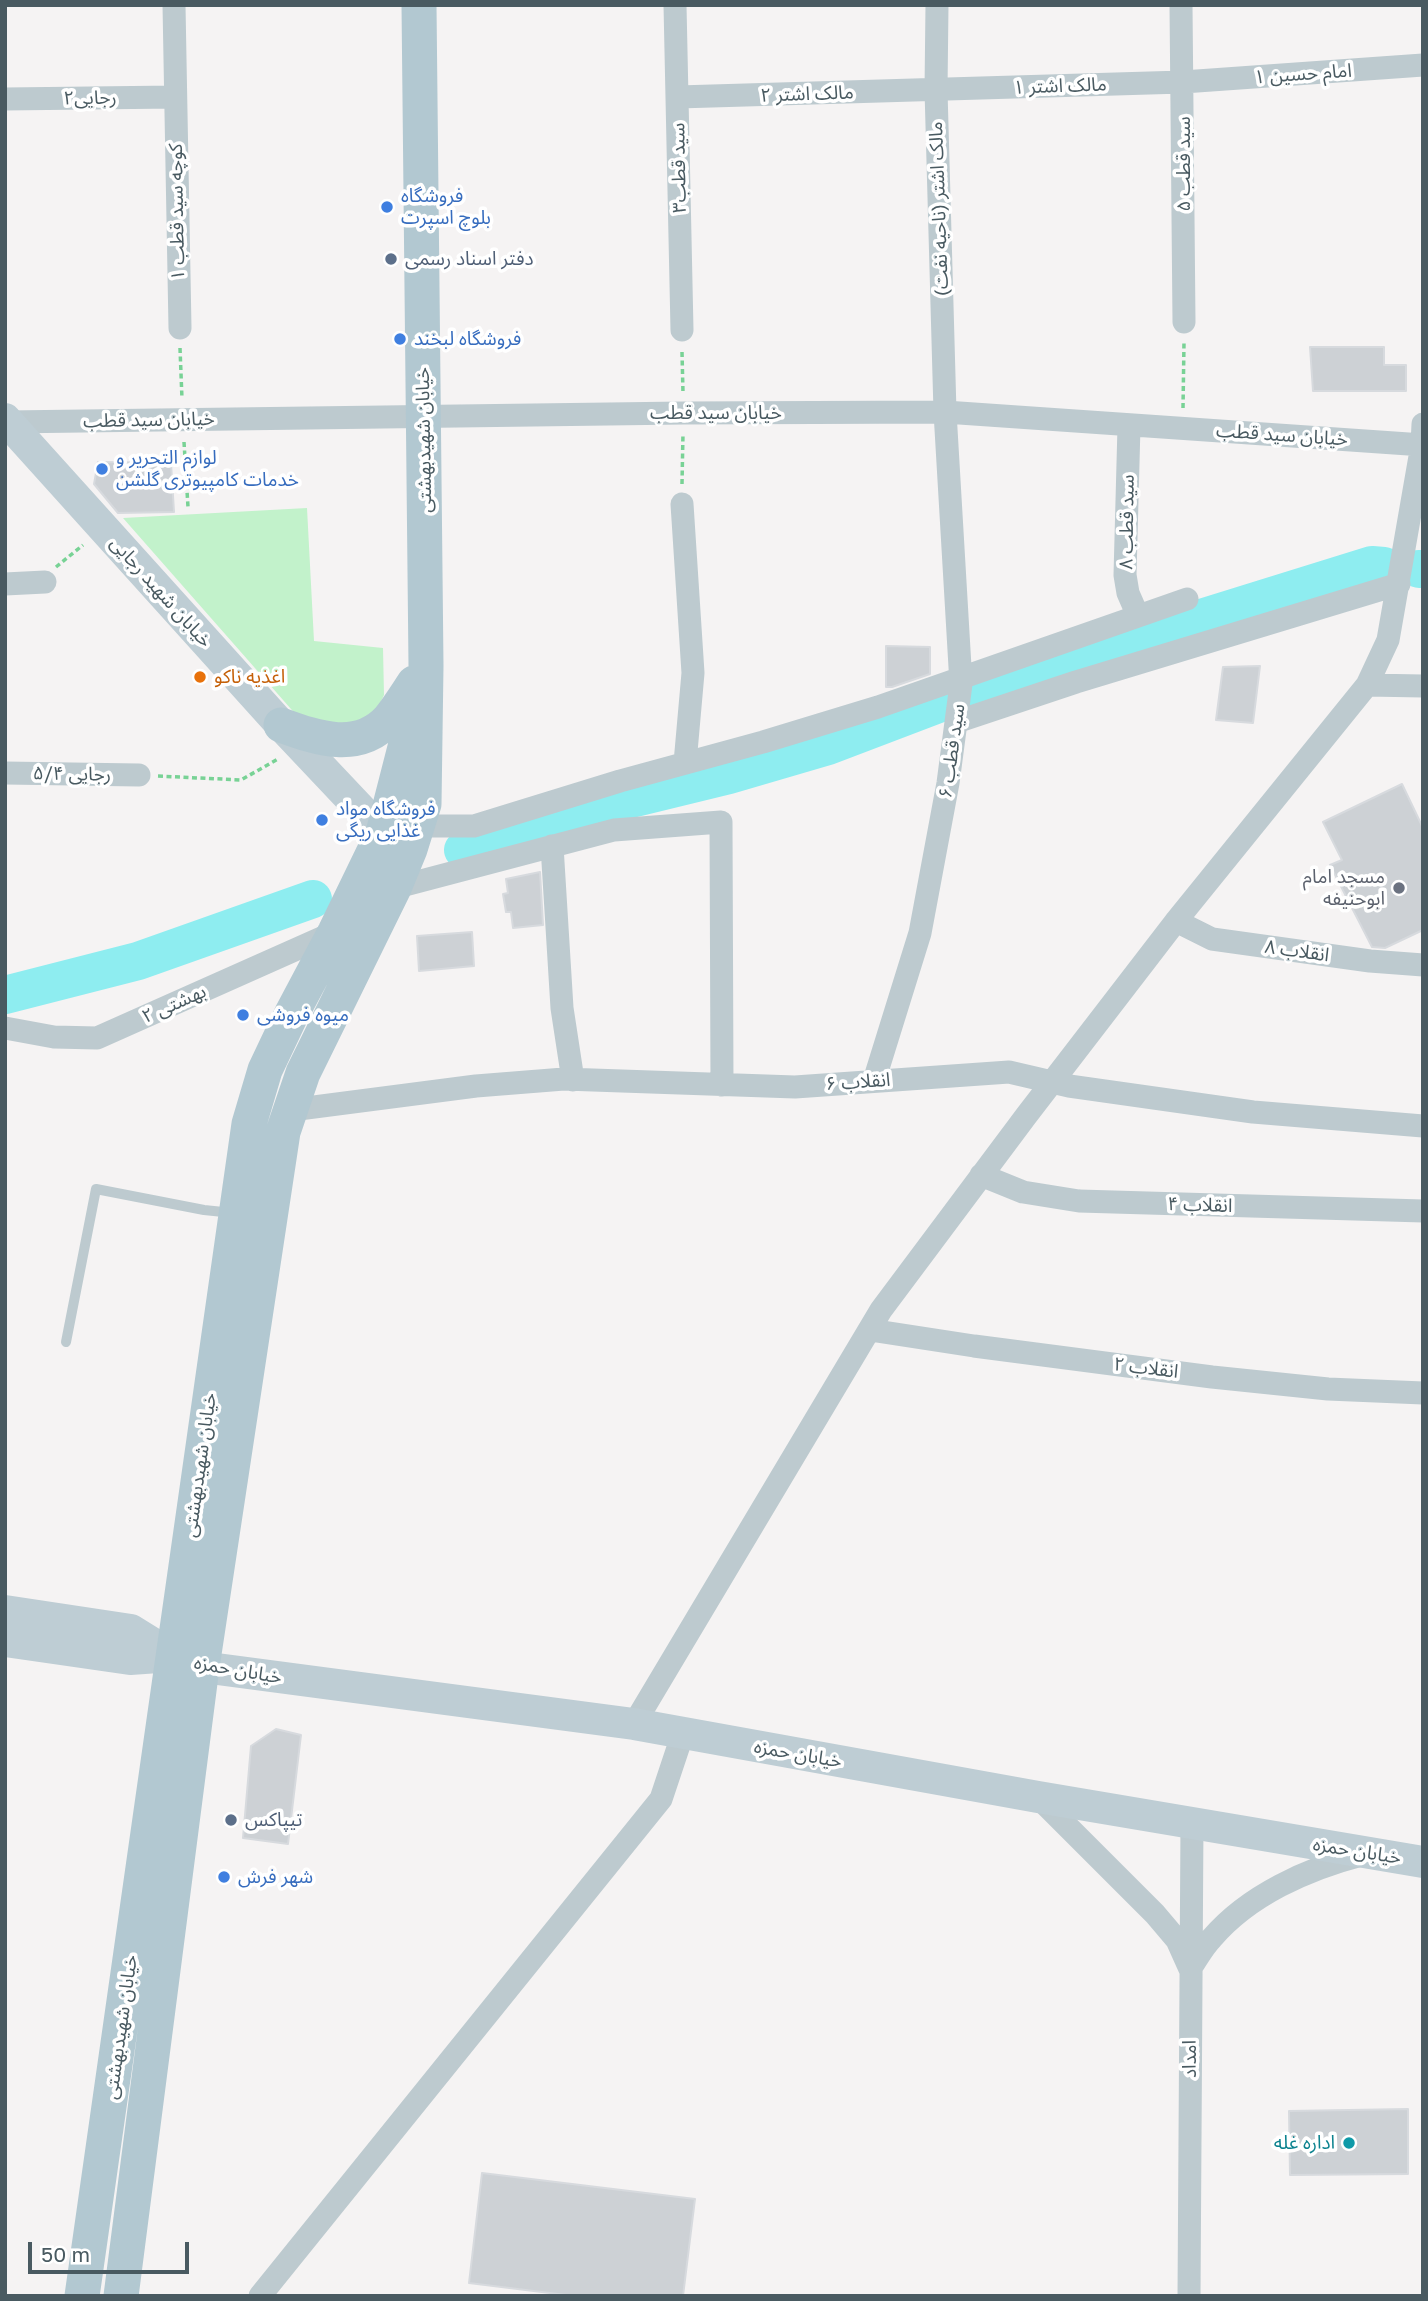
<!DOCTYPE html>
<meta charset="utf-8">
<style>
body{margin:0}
#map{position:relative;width:1428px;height:2301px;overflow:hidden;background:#f5f3f3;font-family:"Golos Text",sans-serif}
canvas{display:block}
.frame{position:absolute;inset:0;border:7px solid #495a61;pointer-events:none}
.scale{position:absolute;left:28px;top:2242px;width:161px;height:32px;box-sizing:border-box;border:4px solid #495a61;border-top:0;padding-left:9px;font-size:21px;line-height:24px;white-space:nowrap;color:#495a61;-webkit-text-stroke:5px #fff;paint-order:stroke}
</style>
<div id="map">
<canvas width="1428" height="2301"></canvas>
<div class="frame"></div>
<div class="scale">50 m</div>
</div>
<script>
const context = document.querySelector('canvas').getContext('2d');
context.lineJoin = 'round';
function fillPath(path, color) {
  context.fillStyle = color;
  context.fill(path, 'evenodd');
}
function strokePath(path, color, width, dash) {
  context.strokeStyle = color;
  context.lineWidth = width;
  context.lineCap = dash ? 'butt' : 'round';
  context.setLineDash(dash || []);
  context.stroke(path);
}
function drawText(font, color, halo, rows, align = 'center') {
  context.font = font + ' "Golos Text","Noto Sans Arabic",sans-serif';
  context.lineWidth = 7;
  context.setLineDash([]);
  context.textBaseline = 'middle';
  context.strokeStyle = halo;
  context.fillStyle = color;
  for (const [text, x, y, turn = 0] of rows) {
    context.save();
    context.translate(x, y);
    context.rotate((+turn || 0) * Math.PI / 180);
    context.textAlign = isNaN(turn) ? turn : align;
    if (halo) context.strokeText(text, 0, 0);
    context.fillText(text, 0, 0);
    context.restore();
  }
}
const green = new Path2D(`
 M307,508L314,641L383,648L384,695L376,712L339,729L298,717L123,518Z`);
const river = new Path2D(`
 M1419,569H1423
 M977,690L1018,675L1372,565L1384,566
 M463,850L594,808L729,775L828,746L941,703
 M5,995L138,961L313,899`);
const building = new Path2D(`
 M1310,347H1384V365H1406V391H1313Z
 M98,462L171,463L174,512L118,513L94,484Z
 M886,646L930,647V674L892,687H886Z
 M1260,666L1253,723L1216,720L1223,667Z
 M1402,784L1423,828V930L1385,948L1372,947L1330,865L1342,860L1323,822Z
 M540,872L543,925L513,928L511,912H506L503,894L508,893L506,879Z
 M472,932L474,966L419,971L417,936Z
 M276,1729L301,1735L288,1844L243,1838L251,1746Z
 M1408,2109V2174L1290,2175L1289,2111Z
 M482,2173L695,2199L683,2296H574L469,2283Z`);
const path = new Path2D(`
 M180,348L182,399
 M682,352L683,393
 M1183,408L1184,342
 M184,442L188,507
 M682,484L683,433
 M56,567L83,545
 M158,776L241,780L278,759`);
const lane = new Path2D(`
 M66,1342L96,1189L204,1210L233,1213`);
const street = new Path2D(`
 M174,5L180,328
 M675,5L682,330
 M1181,5L1184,322
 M678,97L1183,82L1423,65
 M5,99L175,97
 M8,422L683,413L945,412L1423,445
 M1129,426L1125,575L1128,593L1138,616
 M682,504L693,673L685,763
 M5,584L45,582
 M1367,685L1423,686
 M956,722L1076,682L1399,584
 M5,773L139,775
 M417,826H474L620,781L763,742L878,707L1187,599
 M552,846L562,1008L573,1080
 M394,888L614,830L721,822L722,1085
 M1176,921L1212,939L1370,961L1423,965
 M5,1028L54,1037L97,1038L335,932
 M874,1081L920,933L948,783L961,684L945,412L936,90L937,5
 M291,1110L476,1086L564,1079L795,1087L1009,1072L1069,1086L1253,1112L1423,1126
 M981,1175L1023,1192L1079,1201L1423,1211
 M870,1330L974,1346L1212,1377L1328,1389L1423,1393
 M634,1724L881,1310L1026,1116L1176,921L1367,685L1388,640L1422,445L1423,424
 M1038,1797L1155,1914L1177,1940L1190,1969C1197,1959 1203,1947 1212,1938C1249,1895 1307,1869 1361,1855
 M260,2296L661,1799L683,1733
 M1189,2296L1192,1823`);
const secondary = new Path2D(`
 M5,419L281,725L383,833L403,845
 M5,1611L131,1630L173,1656L202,1667L634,1724L1038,1797L1423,1862
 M5,1641L130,1659L173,1656`);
const primary = new Path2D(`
 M281,725C317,738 358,753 389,719C398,708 406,695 414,683
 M82,2296L249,1124L265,1070L292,1013L335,932L383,833L412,720
 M121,2296L202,1667L283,1132L303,1073L394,888L410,849L424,804L426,666L419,5`);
const markers = [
 [387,207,7,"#3f7fe0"],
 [391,259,7,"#5c6f8a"],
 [400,339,7,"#3f7fe0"],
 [102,469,7,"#3f7fe0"],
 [200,677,7,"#e8710a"],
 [322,820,7,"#3f7fe0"],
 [1399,888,7,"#6b7280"],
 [243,1015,7,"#3f7fe0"],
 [231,1820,7,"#5c6f8a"],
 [224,1877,7,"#3f7fe0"],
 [1349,2143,7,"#0f9aa8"]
];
const streetNames = [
 ["امام حسین ۱",1303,74,-4],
 ["مالک اشتر ۱",1060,86,-2],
 ["مالک اشتر ۲",807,94,-2],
 ["رجایی۲",90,98,-1],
 ["سید قطب ۵",1184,164,-90],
 ["سید قطب۳",679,168,-91],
 ["مالک اشتر (ناحیه نفت)",939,209,-92],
 ["کوچه سید قطب ۱",177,212,-91],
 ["خیابان سید قطب",716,413],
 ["خیابان سید قطب",149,420,-1],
 ["خیابان سید قطب",1282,435,4],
 ["خیابان شهیدبهشتی",424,440,-91],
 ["سید قطب ۸",1127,522,-89],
 ["خیابان شهید رجایی",161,592,48],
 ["سید قطب ۶",952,751,-82],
 ["رجایی ۵/۴",72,774,1],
 ["انقلاب ۸",1297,951,8],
 ["بهشتی ۲",174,1004,-24],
 ["انقلاب ۶",858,1082,-4],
 ["انقلاب ۴",1200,1205,2],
 ["انقلاب ۲",1146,1368,7],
 ["خیابان شهیدبهشتی",200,1465,-82],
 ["خیابان حمزه",238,1670,10],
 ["خیابان حمزه",798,1754,10],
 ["خیابان حمزه",1357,1851,9],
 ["خیابان شهیدبهشتی",121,2027,-82],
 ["امداد",1190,2059,-90]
];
const shopNames = [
 ["فروشگاه",401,196],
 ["بلوچ اسپرت",401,218],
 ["فروشگاه لبخند",414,339],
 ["لوازم التحریر و",116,458],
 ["خدمات کامپیوتری گلشن",116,480],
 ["فروشگاه مواد",336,809],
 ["غذایی ریگی",336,831],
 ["میوه فروشی",257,1015],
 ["شهر فرش",238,1877]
];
const serviceNames = [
 ["دفتر اسناد رسمی",405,259],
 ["تیپاکس",245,1820]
];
const foodNames = [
 ["اغذیه ناکو",214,677]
];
const worshipNames = [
 ["مسجد امام",1385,877],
 ["ابوحنیفه",1385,899]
];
const cultureNames = [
 ["اداره غله",1335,2143]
];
fillPath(green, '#c2f2cb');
strokePath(river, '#8eedf0', 38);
fillPath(building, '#cdd1d5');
strokePath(building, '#d7dade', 2);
strokePath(path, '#78d295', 3.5, [5, 3.5]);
strokePath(lane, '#bdcacf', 10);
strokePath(street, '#bdcacf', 23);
strokePath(secondary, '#becdd4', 32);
strokePath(primary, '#b2c8d1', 35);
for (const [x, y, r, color] of markers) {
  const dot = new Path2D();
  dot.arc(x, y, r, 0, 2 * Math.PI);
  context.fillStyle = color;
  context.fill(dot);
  strokePath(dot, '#fff', 2.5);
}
drawText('19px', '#495a61', '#fff', streetNames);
drawText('19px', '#366cbe', '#fff', shopNames, 'left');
drawText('19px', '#4e5e75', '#fff', serviceNames, 'left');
drawText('19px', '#c56008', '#fff', foodNames, 'left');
drawText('19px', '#5b616d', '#fff', worshipNames, 'right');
drawText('19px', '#0d838f', '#fff', cultureNames, 'right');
</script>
